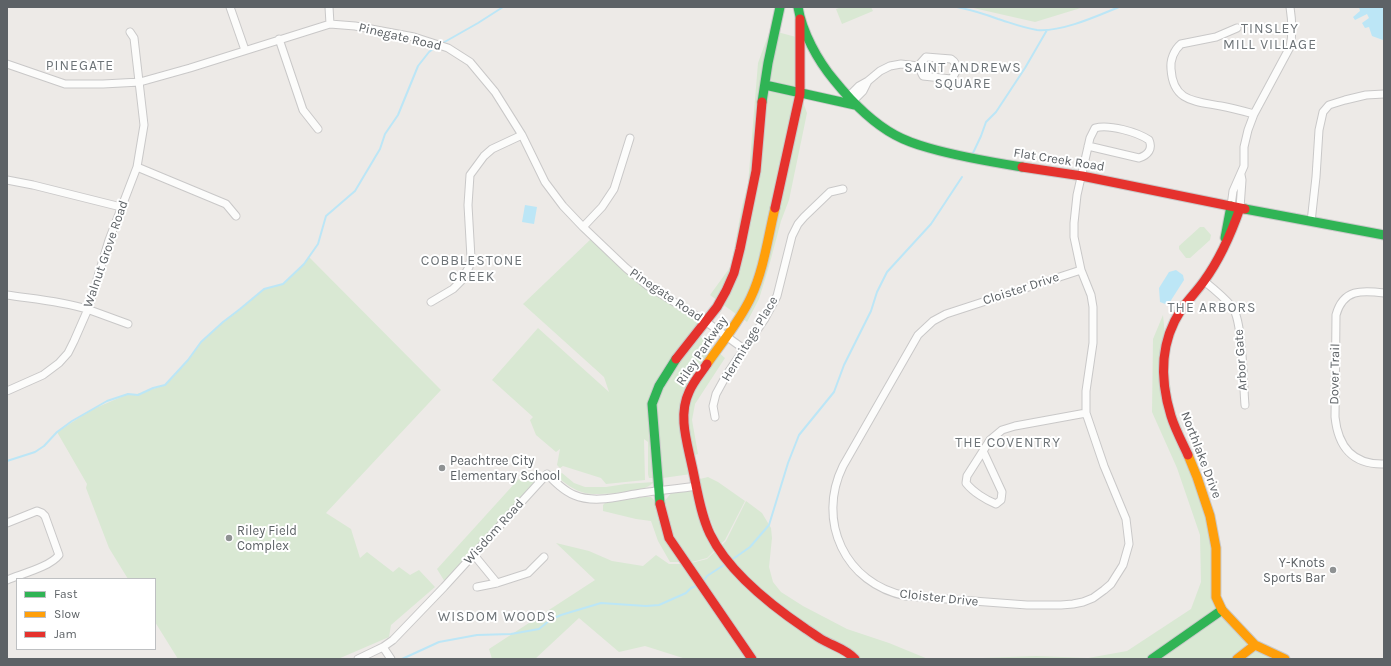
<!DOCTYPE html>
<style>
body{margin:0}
#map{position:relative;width:1391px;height:666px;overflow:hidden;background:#edeae7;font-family:Karla,sans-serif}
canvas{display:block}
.frame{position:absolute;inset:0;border:8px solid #5d6266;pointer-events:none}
.legend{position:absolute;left:16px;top:578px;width:140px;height:72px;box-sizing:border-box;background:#fff;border:1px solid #bec0c2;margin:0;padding:5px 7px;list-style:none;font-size:12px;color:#5d6266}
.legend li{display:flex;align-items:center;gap:8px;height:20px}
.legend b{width:20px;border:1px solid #bec0c2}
</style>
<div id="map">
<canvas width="1391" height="666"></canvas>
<div class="frame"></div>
<ul class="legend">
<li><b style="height:5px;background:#30b455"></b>Fast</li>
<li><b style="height:5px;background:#ff9f0a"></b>Slow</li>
<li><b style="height:5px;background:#e5322d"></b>Jam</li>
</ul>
</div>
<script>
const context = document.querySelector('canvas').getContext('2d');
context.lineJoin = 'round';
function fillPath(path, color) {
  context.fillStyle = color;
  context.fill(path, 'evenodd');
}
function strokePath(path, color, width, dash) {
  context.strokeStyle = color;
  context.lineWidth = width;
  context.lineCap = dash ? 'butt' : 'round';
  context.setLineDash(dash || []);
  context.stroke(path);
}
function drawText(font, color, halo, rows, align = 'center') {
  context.font = font + ' Karla,sans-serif';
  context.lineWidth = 4;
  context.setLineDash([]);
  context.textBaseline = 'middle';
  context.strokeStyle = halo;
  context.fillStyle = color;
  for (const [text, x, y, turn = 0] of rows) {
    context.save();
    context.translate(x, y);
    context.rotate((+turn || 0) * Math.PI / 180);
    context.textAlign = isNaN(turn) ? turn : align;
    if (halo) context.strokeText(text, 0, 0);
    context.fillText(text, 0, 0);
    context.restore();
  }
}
const green = new Path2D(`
 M842,7H871L873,11L842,24L836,9Z
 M969,7H1084L1035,22Z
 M770,30L796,37L800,94L807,113L789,200L781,221L768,270L759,299L747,322L710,295L731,266L742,206L748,184L758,63Z
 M1200,227H1204L1211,235L1210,240L1190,258H1186L1179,249V246Z
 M592,238L641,280L705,321L696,333L725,358L695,404L692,420L698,454L689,457L691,474L663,478L661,469L654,478H649L648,474V442L644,439L645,480L606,484L601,478L563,466L560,468L557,465L560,449L556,452L536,435L530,420L533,417L492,380L538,328L609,392L604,377L523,304Z
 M309,257L441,390L326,513L351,529L360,558L367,552L393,572L399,567L410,575L419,570L435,587L391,625L389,637L338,659H178L155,622V579H128L109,548L86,488L87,484L57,432L91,410L128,394L134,395L165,385L188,360L201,342L223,322L240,309L264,289L283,284L304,264Z
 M1163,315L1172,404L1201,476L1217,528L1216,597L1255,645L1285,659H955L1036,656L1088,658L1127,651L1191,609L1201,582L1200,535L1177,468L1152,412L1153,339Z
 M525,472L537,480L445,582L437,569Z
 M562,473L574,483L585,487H606L625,484L654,482C652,483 651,485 649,486C639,492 597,496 585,493C574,490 564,484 557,475Z
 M708,477L718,482L745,501L725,540L721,544C710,523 705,502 700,479Z
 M687,490L693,492L698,498L717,548L707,558L688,563L671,532L664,502L671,493Z
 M645,497H651L658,504L684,562H670L658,541L651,521L636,519L603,511V505L607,501Z
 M746,501L762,513L771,528L772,538L769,567L773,582L781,592L803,606L847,629L889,643L928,659H686L645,646L619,652L579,618L535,659H492L489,649L595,580L556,543L589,551L612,561L643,566L656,555L669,564H687L707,559L726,541Z`);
const water = new Path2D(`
 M1359,7H1384V42L1383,40L1372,36L1369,27L1365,28L1362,23L1369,18L1367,14L1355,20L1353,17L1360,11Z
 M525,205L537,207L534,224L522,222Z
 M1176,270L1183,275L1184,280L1168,305L1160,302L1159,288L1169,272Z`);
const stream = new Path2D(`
 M957,7C971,10 985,14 998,19C1011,23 1024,28 1037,30C1062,32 1097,16 1119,7
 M441,44L478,23L503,7
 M973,153L981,136L986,122L996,112L1025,68L1047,30
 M7,461L35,452L44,446L57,432L72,421L107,401L128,394L138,395L153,388L165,385L188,360L201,342L223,322L240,309L264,289L283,284L304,264L318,244L326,216L355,191L380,149L385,134L398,115L418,66L429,52L437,46
 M733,559L750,547L769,525L788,463L799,435L834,392L844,365L871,311L877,292L887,272L931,224L962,177
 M703,582L707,576L727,563
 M402,659L439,642L477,635L511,634L539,629L550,620L561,615L601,603L646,606L659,605L686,593L691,588L698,585`);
const street = new Path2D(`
 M230,7L245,50
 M329,7L330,24
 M1237,28L1216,37L1181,44C1174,50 1170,60 1171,69C1173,102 1195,101 1221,106C1232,108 1243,111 1254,114
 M279,39L303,110L318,129
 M926,57L951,59C959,64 957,73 951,79L923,76L918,66Z
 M7,64L65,84H103L140,82L190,68L330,24L355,26L414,37L448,48L470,62L495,92L522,135L545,182L563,206L583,227L626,268L648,286L705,321L744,349
 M848,97L859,86L868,81L880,71L890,66L901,64L918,66
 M852,102L863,91L868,81
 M137,167L226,204L236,216
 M7,180L33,185L121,207
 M1231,206L1233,191L1244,166V147L1248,130L1254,114L1290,47C1293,34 1292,20 1290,7
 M1240,208L1242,180L1241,175
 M1311,222L1316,177L1319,130L1323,112L1329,105L1345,100L1366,95L1384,94
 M583,227L602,207L614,189L630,138
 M1081,270L946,314L933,321L918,335L843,466C816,521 845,584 906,596L1027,605H1061L1073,604L1083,602L1093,598L1104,590L1111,584L1123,565L1129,544L1126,519L1104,466L1086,413V391L1093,343V307L1091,295L1081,270L1074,237V223L1077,195L1090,138L1095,128C1109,124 1137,132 1149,140C1153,149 1148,155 1139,158L1088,146
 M1204,281C1214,289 1225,298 1233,308C1243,324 1243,384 1245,405
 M1384,293C1362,290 1343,289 1336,315L1335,417C1338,446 1352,465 1384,464
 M7,295C34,299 61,301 87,309C101,314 114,319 128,324
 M431,302L453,289L461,281L469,267L471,258L468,205L470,175L484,156L492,149L522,135
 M7,391L43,375L59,363L68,353L74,341L88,309L109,240L137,167L144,125L134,38L130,32
 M715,417L713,406L716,394L727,374L764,320L777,296L792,236L798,224L804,217L830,192L843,189
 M983,451L1002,492L1001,500L996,504C986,500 973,492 966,483L967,476Z
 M983,451L990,440L1002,430L1015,426L1086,413
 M7,523L37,511L42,513L45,516L59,555C50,567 21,574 7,580
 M474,555L497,583
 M477,587L497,583L528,573L544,557
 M383,647L391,659
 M358,659L383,647L393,640L444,587L547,474C555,482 564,491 574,495C595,504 620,496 641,493C660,490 678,489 697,486`);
const fast = new Path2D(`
 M798,7C802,32 818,61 834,80C851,101 871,122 895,135C906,141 918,145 929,148C960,157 991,162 1022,167
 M765,85L855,105
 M762,102L768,63L780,7
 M1245,209L1384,235
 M1225,238L1231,206
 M660,504L652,404L659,386L676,359
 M1152,659L1222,610`);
const slow = new Path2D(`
 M707,364C722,342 740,321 751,297C764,269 768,237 775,208
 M1188,455L1197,477L1210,516L1216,548V597L1222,610L1255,645L1285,659
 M1237,659L1255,645`);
const jam = new Path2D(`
 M1022,167L1082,176L1245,209
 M775,208L800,94V19
 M676,359L717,307L726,291L734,273L740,249L756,171L762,102
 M707,364C701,373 693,382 689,392C678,415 687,442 692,466C697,488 700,513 710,534C728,571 772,606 806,629C811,632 816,636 821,639C833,646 846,649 855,659
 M1188,455C1182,442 1175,429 1171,416C1160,380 1160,342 1181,310C1188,300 1197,291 1204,281C1220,259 1231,234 1240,208
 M660,504L669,538L752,659`);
const markers = [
 [442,468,4,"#8f9293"],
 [229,538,4,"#8f9293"],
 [1333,570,4,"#8f9293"]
];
const streetNames = [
 ["Pinegate Road",400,37,13],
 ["Flat Creek Road",1059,160,9],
 ["Walnut Grove Road",106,254,-71],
 ["Cloister Drive",1021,289,-18],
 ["Pinegate Road",666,295,34],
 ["Hermitage Place",750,339,-59],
 ["Riley Parkway",702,351,-56],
 ["Arbor Gate",1241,360,-94],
 ["Dover Trail",1335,374,-89],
 ["Northlake Drive",1201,455,69],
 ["Wisdom Road",494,532,-48],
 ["Cloister Drive",939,598,6]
];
const poiNames = [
 ["Peachtree City",450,461],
 ["Elementary School",450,476],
 ["Riley Field",237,531],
 ["Complex",237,546],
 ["Y-Knots",1325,563,"right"],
 ["Sports Bar",1325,578,"right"]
];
const neighbourhoodNames = [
 ["TINSLEY",1270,29],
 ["MILL VILLAGE",1270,45],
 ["PINEGATE",80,66],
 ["SAINT ANDREWS",963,68],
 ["SQUARE",963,84],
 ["COBBLESTONE",472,261],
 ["CREEK",472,277],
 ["THE ARBORS",1212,308],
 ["THE COVENTRY",1008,443],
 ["WISDOM WOODS",497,617]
];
fillPath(green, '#d9e8d3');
fillPath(water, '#bce6f6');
strokePath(stream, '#bce6f6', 2);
strokePath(street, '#c9c8c8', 9);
strokePath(fast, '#c9c9c9', 11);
strokePath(slow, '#c9c9c9', 11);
strokePath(jam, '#c9c9c9', 11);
strokePath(street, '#fcfcfb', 7);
strokePath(fast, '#30b455', 9);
strokePath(slow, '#ff9f0a', 9);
strokePath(jam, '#e5322d', 9);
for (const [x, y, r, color] of markers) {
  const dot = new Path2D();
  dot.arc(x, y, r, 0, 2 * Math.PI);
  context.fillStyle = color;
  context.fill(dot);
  strokePath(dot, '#fff', 1.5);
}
drawText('13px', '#5d6266', '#fff', streetNames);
drawText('13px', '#5d6266', '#fff', poiNames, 'left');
context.letterSpacing = '1px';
drawText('14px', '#6e7478', '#fff', neighbourhoodNames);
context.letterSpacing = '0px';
</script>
